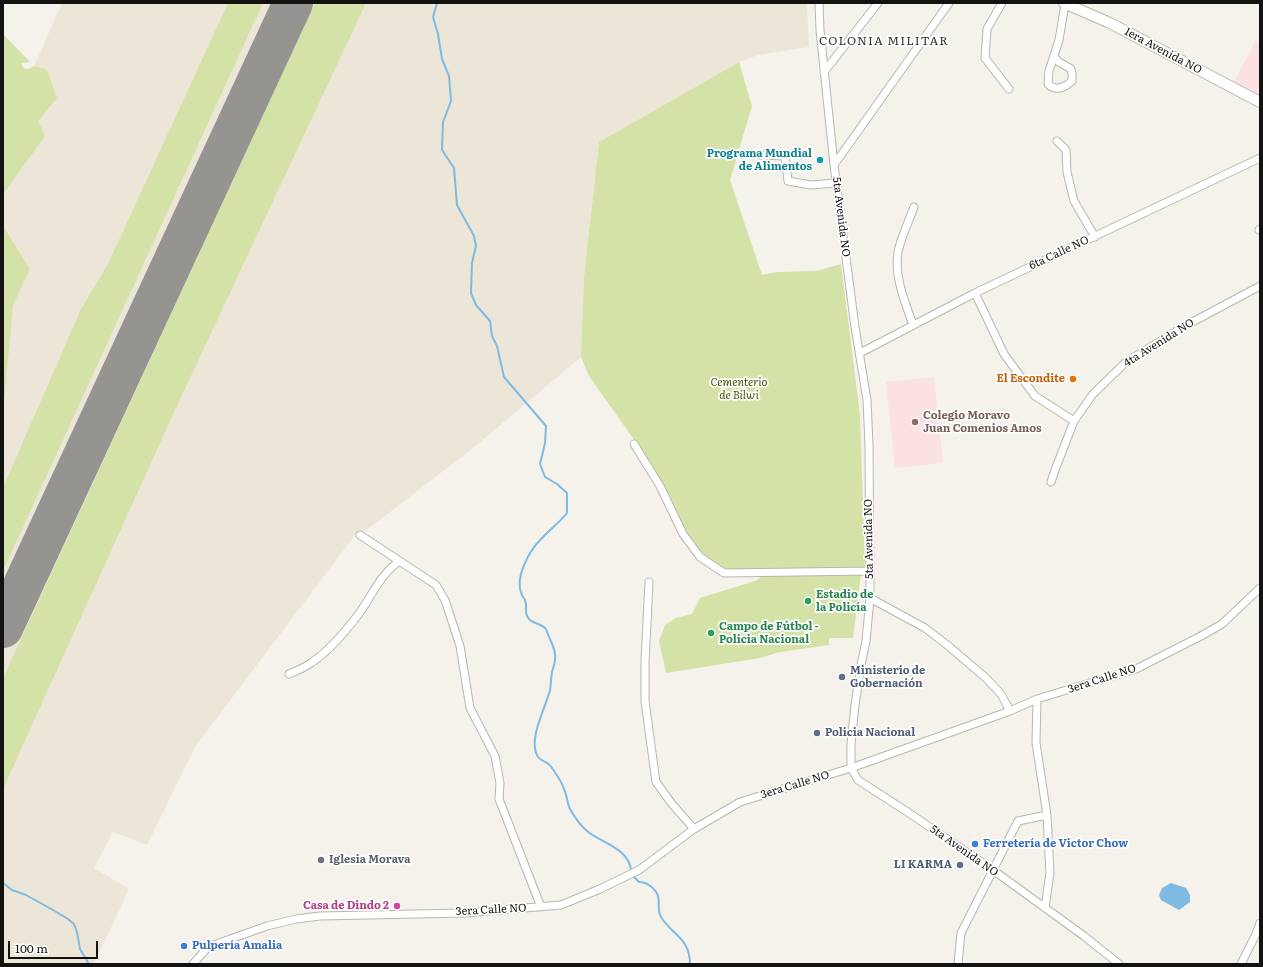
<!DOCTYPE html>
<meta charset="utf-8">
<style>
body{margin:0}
#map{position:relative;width:1263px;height:967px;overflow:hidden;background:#f5f2eb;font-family:Literata,serif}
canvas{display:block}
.frame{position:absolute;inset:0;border:4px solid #131210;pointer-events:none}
.scale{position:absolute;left:8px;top:941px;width:90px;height:18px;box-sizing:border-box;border:2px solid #131210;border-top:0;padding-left:5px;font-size:12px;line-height:14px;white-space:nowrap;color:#131210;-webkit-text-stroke:3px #fff;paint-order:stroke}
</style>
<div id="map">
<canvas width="1263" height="967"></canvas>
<div class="frame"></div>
<div class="scale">100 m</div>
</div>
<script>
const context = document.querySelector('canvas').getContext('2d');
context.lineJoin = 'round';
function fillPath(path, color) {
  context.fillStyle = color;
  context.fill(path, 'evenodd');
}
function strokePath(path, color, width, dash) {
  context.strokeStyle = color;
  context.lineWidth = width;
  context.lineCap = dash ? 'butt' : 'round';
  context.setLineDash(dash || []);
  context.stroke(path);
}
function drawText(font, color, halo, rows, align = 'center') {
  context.font = font + ' Literata,serif';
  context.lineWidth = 3.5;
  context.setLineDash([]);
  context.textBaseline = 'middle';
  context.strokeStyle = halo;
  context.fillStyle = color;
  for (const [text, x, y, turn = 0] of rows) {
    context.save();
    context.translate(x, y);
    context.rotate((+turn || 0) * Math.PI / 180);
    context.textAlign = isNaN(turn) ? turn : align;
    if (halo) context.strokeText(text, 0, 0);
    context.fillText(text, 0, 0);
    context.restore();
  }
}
const built = new Path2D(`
 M62,3H807L809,47L758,55L739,62L599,142L584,275L581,357L472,449L360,535H355L195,747L147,845L113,832L94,868L129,889L94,964H3V136Z`);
const education = new Path2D(`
 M1256,40L1260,42V95L1234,82Z
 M934,377L943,463L895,468L886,382Z`);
const green = new Path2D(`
 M228,3H263L3,571V488L81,309L108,264Z
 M315,3H366L175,410L3,789V678Z
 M3,34L30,62L21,63L23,68L29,69L34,66L47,70L57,98L38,121L45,136L3,194Z
 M739,62L752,106L730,180L762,275L777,272L816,271L841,264L860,415L865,567L725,570L704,555L686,532L637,444L589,376L581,357L584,276L599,142Z
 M3,226L30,269L13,305L3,413Z
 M766,574H861L853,638H829V645L780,652L760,658L666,673L659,641L665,625L676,618L692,614L700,598L755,581Z`);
const water = new Path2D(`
 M1171,883L1186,888L1190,895V902L1179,910L1161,900L1159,895L1162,888Z`);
const stream = new Path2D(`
 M437,3L433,17L438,34L442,59L449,76L451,101L443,122L442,150L454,168L457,205L474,236L476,246L472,263L471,293L476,305L490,321L492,336L497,346L504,377L546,426L545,443L540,464L545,477L557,484L567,493V513C560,522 549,530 541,539C529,551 514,578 522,595C523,597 524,598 525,600C528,608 523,613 530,620C535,624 542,624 546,629C549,639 557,650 555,660C555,664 553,668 552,672C551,678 551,684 550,690C546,707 527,740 538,757C542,762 549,762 552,768C556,774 562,782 564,789C567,795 567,803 570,809C574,816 581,826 587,831C601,843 631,849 631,872
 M633,876L639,882C647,882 655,888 658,896C660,903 657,911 661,917C672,935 690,938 690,964
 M3,883L12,890L26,895L53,910L68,919L74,924L77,932L80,949L89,964`);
const runway = new Path2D(`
 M3,628L293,3`);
const street = new Path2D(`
 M819,3L820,30L834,165L855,327L867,400L869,445L870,598L866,641L861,665L855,705L851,744V768L858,780L909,813L993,870L1084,936L1119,964
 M1002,3L987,29L985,58L1009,89
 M1054,57L1059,62L1071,69L1072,74V81C1066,87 1055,92 1048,84L1049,71L1059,40L1065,4
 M824,72L878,3
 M1057,141L1066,150L1067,172L1074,201L1095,237
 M760,155L785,156L788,181L811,185L836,183
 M834,165L949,3
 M1259,230L1260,229
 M975,293L1004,354L1035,396L1074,421L1093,394L1126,362L1185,326L1260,286
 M913,325C905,301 894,278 898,252C901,237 909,221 914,207
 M860,353L975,293L1260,158
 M634,444L660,486L683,534L700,557L724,573L870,571
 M1051,482L1055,470L1074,421
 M360,535L436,585L445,600L460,646L470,708L495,756L500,783L499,799L541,907
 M649,582L645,662V701L656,782L672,804L694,829
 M870,598L925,628L946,644L986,678L1001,694L1010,711
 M289,674C296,671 304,668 311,663C329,651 345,632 358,615C373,595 378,577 399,561
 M1037,699L1036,743L1047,815L1050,873L1045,908
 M193,964L208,947L267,926L296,919L320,916L464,913L561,905L600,889L639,870L694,829L740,802L851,768L1010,711L1037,699L1136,669L1201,636L1222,624L1260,588
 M958,964L961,933L1018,821L1047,815
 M1241,964L1256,934L1260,923`);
const secondary = new Path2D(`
 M1064,3L1110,23L1260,102`);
const markers = [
 [820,160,4,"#0f9aa8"],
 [1073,379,4,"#e8710a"],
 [915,422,4,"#8d6e63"],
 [808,601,4,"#2e9e5b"],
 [711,633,4,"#2e9e5b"],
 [842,677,4,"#5c6f8a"],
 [817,733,4,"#5c6f8a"],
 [975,844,4,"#3f7fe0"],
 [321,860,4,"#6b7280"],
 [960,865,4,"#5c6f8a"],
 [397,906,4,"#d1479c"],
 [184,946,4,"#3f7fe0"]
];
const streetNames = [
 ["1era Avenida NO",1163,51,28],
 ["5ta Avenida NO",841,217,83],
 ["6ta Calle NO",1059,253,-25],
 ["4ta Avenida NO",1159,343,-32],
 ["5ta Avenida NO",869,539,-91],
 ["3era Calle NO",1102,679,-18],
 ["3era Calle NO",795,785,-17],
 ["5ta Avenida NO",964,851,35],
 ["3era Calle NO",491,910,-3]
];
const cultureNames = [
 ["Programa Mundial",812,154],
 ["de Alimentos",812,167]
];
const foodNames = [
 ["El Escondite",1065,379]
];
const parkNames = [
 ["Cementerio",739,383],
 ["de Bilwi",739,396]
];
const educationNames = [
 ["Colegio Moravo",923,416],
 ["Juan Comenios Amos",923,429]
];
const leisureNames = [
 ["Estadio de",816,595],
 ["la Policía",816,608],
 ["Campo de Fútbol -",719,627],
 ["Policia Nacional",719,640]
];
const serviceNames = [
 ["Ministerio de",850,671],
 ["Gobernación",850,684],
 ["Policia Nacional",825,733],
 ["LI KARMA",952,865,"right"]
];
const shopNames = [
 ["Ferretería de Victor Chow",983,844],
 ["Pulpería Amalia",192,946]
];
const worshipNames = [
 ["Iglesia Morava",329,860]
];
const hotelNames = [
 ["Casa de Dindo 2",389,906]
];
const neighbourhoodNames = [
 ["COLONIA MILITAR",884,41]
];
fillPath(built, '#ece6d8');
fillPath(education, '#fce1e3');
fillPath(green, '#d5e2a7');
fillPath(water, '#7fbae2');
strokePath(stream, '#7fbae2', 2);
strokePath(runway, '#969490', 40);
strokePath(street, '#b9b6b0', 9);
strokePath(secondary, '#b9b6b0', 12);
strokePath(street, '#fff', 7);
strokePath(secondary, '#fff', 10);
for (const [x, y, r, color] of markers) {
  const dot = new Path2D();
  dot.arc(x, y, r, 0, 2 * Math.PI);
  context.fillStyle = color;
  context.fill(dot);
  strokePath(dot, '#fff', 1.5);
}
drawText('11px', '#131210', '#fff', streetNames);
drawText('bold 11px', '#0d838f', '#fff', cultureNames, 'right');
drawText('bold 11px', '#c56008', '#fff', foodNames, 'right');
drawText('italic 11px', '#454f05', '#fff', parkNames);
drawText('bold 11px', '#785e54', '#fff', educationNames, 'left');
drawText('bold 11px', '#27864d', '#fff', leisureNames, 'left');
drawText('bold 11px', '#4e5e75', '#fff', serviceNames, 'left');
drawText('bold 11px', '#366cbe', '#fff', shopNames, 'left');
drawText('bold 11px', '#5b616d', '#fff', worshipNames, 'left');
drawText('bold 11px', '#b23c85', '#fff', hotelNames, 'right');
context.letterSpacing = '1px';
drawText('12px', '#383631', '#fff', neighbourhoodNames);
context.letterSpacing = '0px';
</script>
